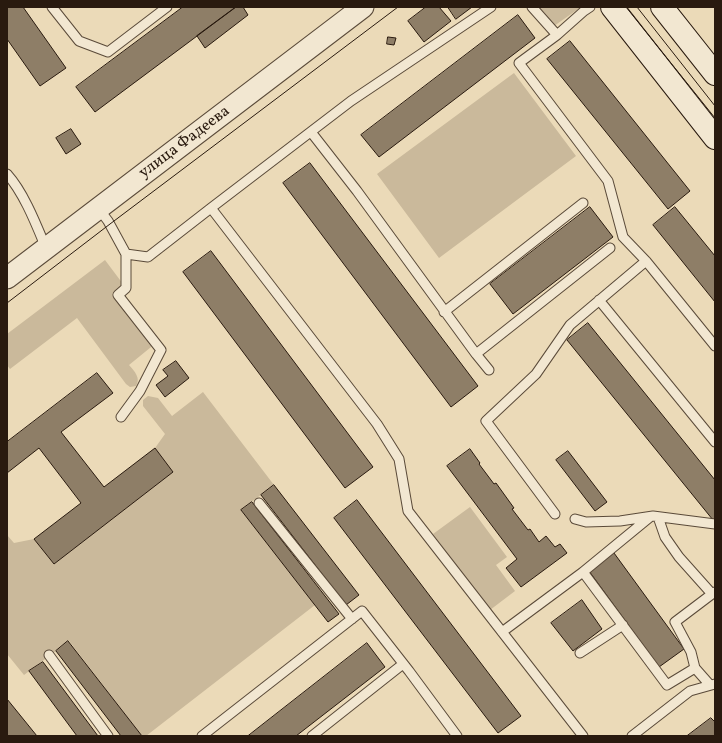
<!DOCTYPE html>
<meta charset="utf-8">
<style>
body{margin:0}
#map{position:relative;width:722px;height:743px;overflow:hidden;background:#ebdab8;font-family:Vollkorn,serif}
canvas{display:block}
.frame{position:absolute;inset:0;border:8px solid #291a0f;pointer-events:none}
</style>
<div id="map">
<canvas width="722" height="743"></canvas>
<div class="frame"></div>
</div>
<script>
const context = document.querySelector('canvas').getContext('2d');
context.lineJoin = 'round';
function fillPath(path, color) {
  context.fillStyle = color;
  context.fill(path, 'evenodd');
}
function strokePath(path, color, width, dash) {
  context.strokeStyle = color;
  context.lineWidth = width;
  context.lineCap = dash ? 'butt' : 'round';
  context.setLineDash(dash || []);
  context.stroke(path);
}
function drawText(font, color, halo, rows, align = 'center') {
  context.font = font + ' Vollkorn,serif';
  context.lineWidth = 4;
  context.setLineDash([]);
  context.textBaseline = 'middle';
  context.strokeStyle = halo;
  context.fillStyle = color;
  for (const [text, x, y, turn = 0] of rows) {
    context.save();
    context.translate(x, y);
    context.rotate((+turn || 0) * Math.PI / 180);
    context.textAlign = isNaN(turn) ? turn : align;
    if (halo) context.strokeText(text, 0, 0);
    context.fillText(text, 0, 0);
    context.restore();
  }
}
const green = new Path2D(`
 M537,7H581L554,26Z
 M514,73L576,156L439,258L377,174Z
 M105,260L126,288L118,295L156,343L129,365C135,372 141,378 136,386L130,387L126,384L77,318L10,369L7,365V334Z
 M203,392L274,485L241,510L315,605L146,736H142L69,641L24,675L7,654V535L14,543L34,539L54,564L173,472L155,448L165,434L143,406V400L148,396L158,398L172,416Z
 M470,507L507,557L496,565L515,591L490,610L433,534Z`);
const building = new Path2D(`
 M7,7H23L66,68L40,86L7,39Z
 M183,7H236L95,112L76,87Z
 M236,7H243L248,15L205,48L197,36Z
 M426,7H439L451,21L424,42L408,21Z
 M448,7H472L456,19Z
 M518,15L535,38L379,157L361,135Z
 M388,37L396,38L394,45L387,44Z
 M570,41L690,191L668,209L547,59Z
 M71,129L81,144L66,154L56,138Z
 M310,163L478,386L451,407L283,183Z
 M590,207L613,237L513,314L490,284Z
 M675,207L715,256V302L653,225Z
 M211,251L373,467L345,488L183,272Z
 M588,323L715,480V519L713,520L567,340Z
 M176,361L189,378L165,397L156,385L168,376L163,370Z
 M97,373L113,393L61,432L104,487L155,448L173,472L54,564L34,539L81,503L39,448L7,473V442Z
 M470,449L480,463L479,464L494,484L496,483L514,508L512,509L528,530L530,529L539,542L546,536L555,547L560,544L567,553L521,587L506,568L517,559L447,466Z
 M568,451L607,502L595,511L556,460Z
 M274,485L359,595L346,605L261,495Z
 M357,500L521,716L498,733L334,518Z
 M252,502L339,614L328,622L241,510Z
 M614,553L684,649L659,667L589,571Z
 M582,600L602,629L573,651L551,623Z
 M68,641L142,736H121L56,651Z
 M367,643L385,667L296,736H248Z
 M43,662L98,736H77L29,671Z
 M7,699L37,736H7Z
 M711,718L715,722V736H687Z`);
const service = new Path2D(`
 M52,7L79,41L108,52L167,7
 M532,7L557,35
 M590,7L584,11L557,35L519,63L608,181L623,237L646,261L715,346
 M311,132L357,191L476,354L610,248
 M7,174C24,193 36,224 46,248
 M211,208L377,424L399,459L408,511L583,736
 M99,209L108,221L126,254V288L118,295L161,350L140,391L121,417
 M126,254L148,257L211,208L351,101L491,7
 M599,300L715,442
 M444,312L583,203
 M476,354L489,370
 M259,503L352,619
 M555,514L486,421L536,374L570,325L646,261
 M658,517L665,537L679,557L712,594L715,592
 M575,519L586,522L620,521L653,516L715,524
 M583,572L650,517
 M502,632L583,572L667,685L695,668L710,685
 M580,653L623,625
 M49,655L108,736
 M695,668L691,652L675,622L712,594
 M202,736L362,611L409,671L457,736
 M312,736L403,664
 M632,736L690,691L715,684`);
const tertiary = new Path2D(`
 M7,278L363,7`);
const secondary = new Path2D(`
 M612,7L715,138
 M662,7L715,74`);
const tram = new Path2D(`
 M626,7L715,118
 M637,7L715,106
 M7,303L110,224L398,7`);
const streetNames = [
 ["улица Фадеева",185,143,-37]
];
fillPath(green, '#cab99b');
fillPath(building, '#8e7e67');
strokePath(building, '#291a0f', 1);
strokePath(service, '#5a4a39', 11);
strokePath(tertiary, '#5a4a39', 23);
strokePath(secondary, '#291a0f', 24);
strokePath(service, '#f2e7d1', 9);
strokePath(tertiary, '#f2e7d1', 21);
strokePath(secondary, '#f2e7d1', 22);
strokePath(tram, '#291a0f', 1);
drawText('16px', '#291a0f', '#f2e7d1', streetNames);
</script>
